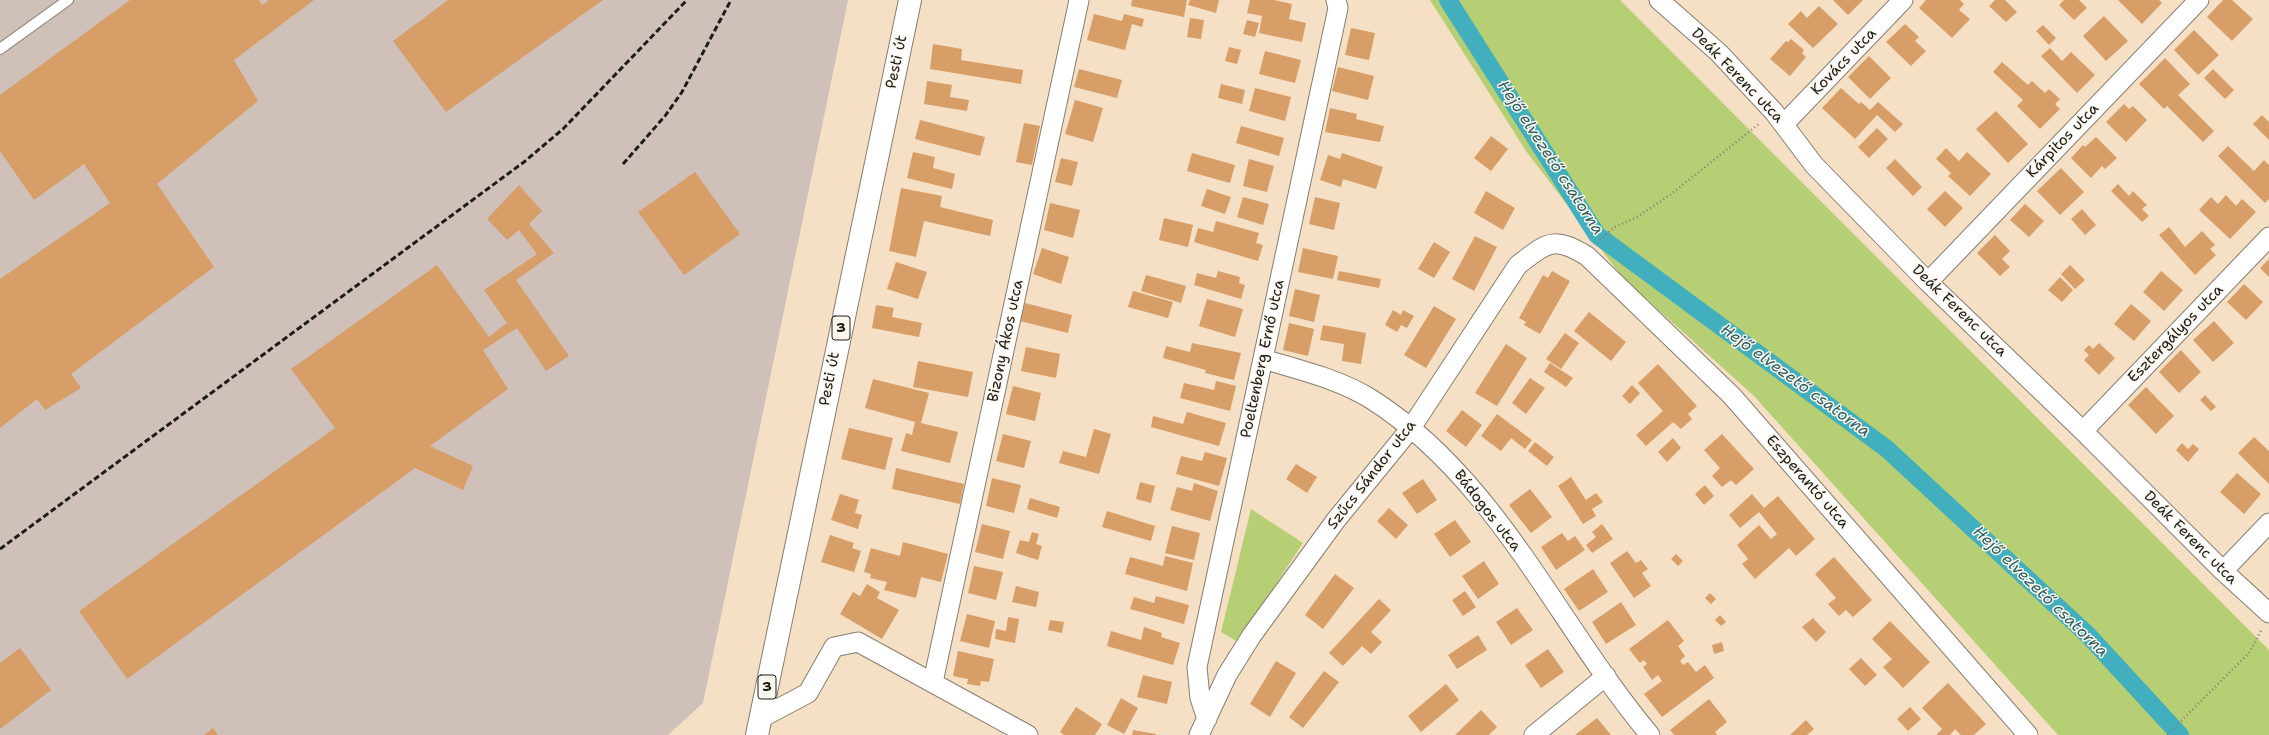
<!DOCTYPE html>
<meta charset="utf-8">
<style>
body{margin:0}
canvas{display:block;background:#f5dfc5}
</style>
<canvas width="2269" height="735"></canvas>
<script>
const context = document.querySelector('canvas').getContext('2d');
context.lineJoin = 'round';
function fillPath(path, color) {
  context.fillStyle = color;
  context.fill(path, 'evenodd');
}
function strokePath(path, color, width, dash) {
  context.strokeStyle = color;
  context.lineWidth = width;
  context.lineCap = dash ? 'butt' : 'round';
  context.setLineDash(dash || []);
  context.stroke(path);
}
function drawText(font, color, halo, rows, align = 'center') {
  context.font = font + ' "Shantell Sans",sans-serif';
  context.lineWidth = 3;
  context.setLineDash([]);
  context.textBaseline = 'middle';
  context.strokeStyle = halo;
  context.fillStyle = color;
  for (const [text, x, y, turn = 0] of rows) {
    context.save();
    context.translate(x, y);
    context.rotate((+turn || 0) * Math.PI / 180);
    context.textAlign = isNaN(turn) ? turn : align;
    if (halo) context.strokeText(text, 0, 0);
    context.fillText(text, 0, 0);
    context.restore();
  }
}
const industrial = new Path2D(`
 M0,0H848L703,703L668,735H0Z`);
const green = new Path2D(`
 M1430,0H1620L2269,650V735H2058L1754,396L1623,278L1526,151Z
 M1251,509L1303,543L1238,642L1221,632Z`);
const canal = new Path2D(`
 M1448,0L1597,235L1887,449L2088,635L2180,735`);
const building = new Path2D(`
 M130,0H259L262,5L269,0H314L234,60L258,101L157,184L214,267L71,374L81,388L45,410L37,399L0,428V279L110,203L84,164L34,200L0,151V95Z
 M448,0H603L446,112L393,41Z
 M1132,0H1187L1184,17L1131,6Z
 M1190,0H1219L1216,13L1188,5Z
 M1250,0H1274L1292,4L1289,19L1306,23L1302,42L1259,33L1262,16L1247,13Z
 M1833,0H1863L1848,15Z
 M1926,0H1960L1964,4L1959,10L1970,19L1952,38L1919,8Z
 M1995,0H2005L2017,12L2006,22L1989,6Z
 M2064,0H2079L2087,8L2074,20L2059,5Z
 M2118,0H2159L2162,3L2142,24Z
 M2223,0H2232L2253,19L2232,41L2207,17Z
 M1819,6L1838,24L1813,48L1788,24L1801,11L1807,18Z
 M1094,14L1122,21L1124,14L1144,19L1142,27L1132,24L1125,50L1087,40Z
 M2104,16L2128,41L2106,61L2083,36Z
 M1190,18L1204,20L1201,39L1187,37Z
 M1247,20L1259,23L1255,37L1243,34Z
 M1905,24L1919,37L1915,41L1926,51L1911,66L1886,42Z
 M2043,25L2056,38L2049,45L2036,31Z
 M1351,28L1375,33L1369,60L1345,55Z
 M2194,30L2219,55L2198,75L2174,50Z
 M1791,39L1804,50L1802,53L1806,57L1790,76L1770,59L1786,41L1788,42Z
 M933,44L962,49L961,60L1023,70L1021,84L930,69Z
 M1229,47L1241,50L1237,64L1225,61Z
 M2050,48L2062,61L2071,52L2095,75L2077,93L2041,56Z
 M1265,51L1301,60L1295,83L1259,74Z
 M1869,56L1891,78L1870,99L1848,77Z
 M2165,58L2190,84L2178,95L2214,131L2203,142L2167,106L2164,109L2139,84Z
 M2002,62L2028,85L2032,81L2045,93L2049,89L2060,99L2055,104L2060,109L2040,129L2017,106L2023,100L1993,72Z
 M1338,67L1374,76L1368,100L1332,91Z
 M1079,69L1122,80L1117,98L1074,87Z
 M2213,69L2234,90L2225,99L2204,78Z
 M927,81L952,85L950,97L969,100L967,111L924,104Z
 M1221,84L1245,90L1242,104L1218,98Z
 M1255,88L1291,97L1285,121L1249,111Z
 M1841,88L1859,104L1861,102L1870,110L1878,102L1903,124L1895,132L1877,115L1855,139L1822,108Z
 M1075,100L1103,108L1093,142L1065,134Z
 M2124,104L2129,109L2133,106L2147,120L2126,142L2106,122Z
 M1330,108L1357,114L1356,119L1384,126L1380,142L1325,132Z
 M1996,111L2028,144L2008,163L1976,129Z
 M2262,115L2269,122V140L2253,124Z
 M920,120L985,137L980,156L915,139Z
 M1024,123L1040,126L1032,165L1016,162Z
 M1241,126L1284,138L1279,156L1236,143Z
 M1877,128L1888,139L1869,158L1858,147Z
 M1491,136L1508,149L1491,171L1474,158Z
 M2096,137L2117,158L2105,169L2102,166L2091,178L2071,158L2083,145L2085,147Z
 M2228,146L2254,171L2264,160L2269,165V199L2265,203L2218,156Z
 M1946,148L1959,161L1967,152L1991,174L1970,196L1948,176L1951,173L1936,159Z
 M913,152L935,157L933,168L955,174L952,189L907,178Z
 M1192,153L1235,165L1230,183L1187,171Z
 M1342,153L1383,167L1376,189L1343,179L1341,187L1320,180L1328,155L1340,159Z
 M1061,158L1078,162L1072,186L1055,182Z
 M1249,159L1274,166L1267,192L1243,186Z
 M1895,159L1922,187L1913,196L1886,168Z
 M2061,168L2084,192L2060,215L2037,191Z
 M695,172L740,234L684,275L638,212Z
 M2118,184L2129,196L2133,191L2147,205L2142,209L2149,216L2142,222L2111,191Z
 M519,185L542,211L529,224L554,253L516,280L569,356L546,371L517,328L483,350L508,389L430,446L473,466L463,490L415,468L127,679L79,611L335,428L291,369L437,265L489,337L507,323L484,290L537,254L519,230L507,240L487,219Z
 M901,188L942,196L940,207L993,220L990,236L924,221L916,257L889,251Z
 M1207,189L1231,197L1225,214L1201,206Z
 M1486,191L1515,208L1503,230L1474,213Z
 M1945,191L1963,208L1945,227L1927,209Z
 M2226,195L2236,206L2242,199L2256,212L2230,239L2199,210L2211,197L2218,204Z
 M1243,197L1269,204L1263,225L1237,217Z
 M1315,197L1340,203L1334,230L1309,224Z
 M1050,203L1080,210L1073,238L1044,230Z
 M2025,204L2044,221L2029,237L2010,220Z
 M2082,209L2096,225L2085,235L2071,219Z
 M1164,218L1193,225L1188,247L1159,240Z
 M1216,221L1259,233L1256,243L1263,245L1258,261L1194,242L1198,228L1213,232Z
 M2169,227L2185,247L2202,231L2215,245L2210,249L2216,255L2195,275L2159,235Z
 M1995,235L2010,251L2002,259L2010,267L2000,276L1977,253Z
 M1475,236L1497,247L1474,291L1452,279Z
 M1434,242L1450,252L1434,278L1418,269Z
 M1042,248L1069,257L1061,284L1033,274Z
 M1303,248L1338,256L1333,279L1298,272Z
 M2269,259V277L2260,268Z
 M896,262L927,272L918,299L887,289Z
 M2070,265L2085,280L2075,289L2061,274Z
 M1218,271L1240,277L1239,283L1245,285L1241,299L1194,285L1197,273L1216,278Z
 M1339,271L1381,279L1379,288L1337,280Z
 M1552,271L1570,281L1540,334L1524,325L1526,322L1519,318L1543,275L1548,278Z
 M2161,271L2183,290L2164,311L2143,292Z
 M1146,275L1186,286L1181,303L1141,291Z
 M2060,277L2073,290L2062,302L2048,290Z
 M2244,284L2263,302L2246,320L2227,302Z
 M1295,289L1320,295L1314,322L1289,316Z
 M1133,291L1173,302L1168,318L1128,307Z
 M1207,299L1243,309L1235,337L1199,326Z
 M1025,303L1072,315L1068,333L1020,321Z
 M2131,304L2151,321L2134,341L2114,324Z
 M876,305L894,308L892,317L922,323L919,337L872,328Z
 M1434,306L1456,319L1426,368L1404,355Z
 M1393,310L1401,315L1403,310L1414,316L1407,328L1401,325L1397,332L1385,325Z
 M1589,312L1626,342L1611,361L1574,331Z
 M2214,321L2234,343L2213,362L2193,340Z
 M1289,323L1314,329L1308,356L1283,350Z
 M1323,325L1366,333L1361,364L1342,361L1344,344L1320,340Z
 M1565,333L1579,343L1561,369L1546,359Z
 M1192,343L1241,353L1234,380L1205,373L1206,370L1163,358L1166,346L1190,352Z
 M2099,343L2115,358L2099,375L2084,360L2089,355L2084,350L2089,345L2093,349Z
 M1506,344L1527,358L1497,406L1475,393Z
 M1026,347L1060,354L1056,378L1021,371Z
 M2181,350L2201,372L2179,393L2159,372Z
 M918,361L973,372L968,397L913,387Z
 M1550,363L1573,378L1566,387L1544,372Z
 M1658,364L1697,406L1688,414L1692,419L1681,429L1673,422L1646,446L1636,435L1663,411L1638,383Z
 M1530,378L1545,388L1526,414L1512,403Z
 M873,379L929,393L921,423L958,432L950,463L901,451L906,433L912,435L915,422L865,408Z
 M1216,381L1236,386L1230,411L1180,398L1184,383L1214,390Z
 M1632,385L1640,393L1630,404L1622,396Z
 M1013,386L1041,393L1035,421L1006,414Z
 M2146,387L2174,416L2156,434L2128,405Z
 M2205,395L2216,407L2211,411L2200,400Z
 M1462,410L1482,425L1466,447L1446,431Z
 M1187,412L1226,423L1219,446L1151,427L1153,416L1183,424Z
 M1497,414L1532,440L1525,449L1511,438L1501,451L1481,436Z
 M849,428L893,438L885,470L841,459Z
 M1094,429L1111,434L1099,474L1059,463L1063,451L1086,457Z
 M1003,434L1031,441L1024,468L996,461Z
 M1722,434L1754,469L1736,485L1731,480L1722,487L1712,476L1720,468L1704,450Z
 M2254,437L2269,451V484L2238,453Z
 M1673,438L1681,448L1667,462L1658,452Z
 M1535,442L1554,457L1547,466L1528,451Z
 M2182,443L2188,449L2193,444L2199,449L2188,462L2176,450Z
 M1205,452L1227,458L1219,486L1176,474L1181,456L1202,461Z
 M1296,464L1317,477L1307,493L1286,479Z
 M896,468L964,484L960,504L892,489Z
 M2237,473L2261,494L2244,514L2220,492Z
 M1571,477L1586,500L1596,493L1603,502L1592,509L1596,516L1583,524L1558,486Z
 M992,478L1021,485L1014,513L986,506Z
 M1423,479L1437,500L1417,514L1402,493Z
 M1140,482L1155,486L1151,503L1136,499Z
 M1194,483L1218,491L1210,521L1170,510L1177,487L1192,491Z
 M1705,485L1714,496L1704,505L1695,494Z
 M1530,489L1552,517L1531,533L1509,505Z
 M840,494L859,500L855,513L862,515L858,529L831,520Z
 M1752,494L1764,508L1778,496L1815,539L1796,556L1789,548L1755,579L1742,564L1748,559L1737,545L1759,525L1771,539L1777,534L1759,512L1740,528L1729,515Z
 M1030,498L1060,507L1057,518L1027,509Z
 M1389,508L1408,525L1396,539L1377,521Z
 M1107,511L1155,526L1151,541L1102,527Z
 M1455,520L1471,542L1450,557L1434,534Z
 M982,524L1010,531L1003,559L975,552Z
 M1602,524L1613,539L1592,553L1586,545L1596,537L1592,532Z
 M1172,526L1200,533L1194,560L1165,553Z
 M1032,532L1039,534L1036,544L1042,546L1038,560L1016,553L1020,540L1029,542Z
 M1562,533L1568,541L1575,536L1585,550L1556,570L1541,547Z
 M830,535L854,543L852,548L861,551L854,572L821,562Z
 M903,542L948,554L941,582L921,577L916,598L884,590L887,582L870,578L871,574L864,572L871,548L900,556Z
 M1627,551L1636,563L1641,560L1648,569L1642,573L1651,586L1634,598L1610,563Z
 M1676,554L1683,561L1678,566L1671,559Z
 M1165,556L1193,563L1187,591L1125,574L1130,557L1163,566Z
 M1834,557L1872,600L1853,617L1846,610L1839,616L1828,604L1836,598L1815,574Z
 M1484,561L1499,584L1478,599L1462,576Z
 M974,566L1003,572L996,600L968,593Z
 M1593,569L1608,592L1579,611L1564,589Z
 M1335,574L1354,588L1323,629L1305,615Z
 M867,584L880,592L877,598L899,610L882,639L840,614L853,592L860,596Z
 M1016,586L1039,592L1036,607L1012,602Z
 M1465,591L1476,607L1463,616L1452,600Z
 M1710,593L1716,599L1711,604L1705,598Z
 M1156,596L1189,605L1184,624L1130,609L1134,597L1154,603Z
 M1379,599L1391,610L1371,632L1382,642L1371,654L1362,646L1343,666L1329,653Z
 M1621,602L1636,625L1606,644L1592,622Z
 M1517,608L1533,630L1511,645L1496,622Z
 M967,614L995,621L989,648L960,641Z
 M1720,615L1726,622L1721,626L1715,620Z
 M1008,617L1019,619L1015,643L995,639L996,629L1006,631Z
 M1813,618L1826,632L1816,642L1802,627Z
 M1050,620L1064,622L1062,633L1048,630Z
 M1668,620L1684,641L1678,646L1685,656L1680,661L1683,665L1688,662L1696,672L1705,665L1714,678L1662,717L1644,694L1662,681L1658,675L1652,680L1643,667L1647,664L1644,660L1640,663L1629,649Z
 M1890,621L1930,662L1903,688L1883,667L1892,659L1872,639Z
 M1144,627L1162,633L1161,637L1180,643L1173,665L1107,646L1111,631L1141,640Z
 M1478,635L1487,650L1457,669L1448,655Z
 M1722,642L1724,651L1714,654L1712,645Z
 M20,648L51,690L0,729V663Z
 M1548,649L1564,672L1541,688L1525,665Z
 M958,651L994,659L989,682L981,681L980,686L967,684L968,679L953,676Z
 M1861,658L1877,675L1865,686L1849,669Z
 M1276,661L1296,673L1270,717L1250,704Z
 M1324,671L1339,682L1303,728L1289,717Z
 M1143,675L1172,682L1167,704L1137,697Z
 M1948,683L1986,724L1974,735H1961L1955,729L1950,735H1936L1942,729L1922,708Z
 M1446,684L1459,700L1421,732L1408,716Z
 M1121,698L1138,708L1124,734L1107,725Z
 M1709,699L1727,722L1715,732L1717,735H1674L1670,730Z
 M1076,707L1102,724L1095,735H1064L1060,732Z
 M1910,707L1921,719L1908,731L1897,719Z
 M1481,710L1497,727L1489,735H1455Z
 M1597,718L1611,735H1575Z
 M1806,720L1814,729L1807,735H1790Z
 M213,728L218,735H204Z
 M1133,730L1156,734V735H1132Z`);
const path = new Path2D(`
 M1597,243L1613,228L1637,217L1670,195L1760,123
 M2167,735L2249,653L2262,629`);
const lane = new Path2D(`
 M0,49L68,0`);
const street = new Path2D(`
 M1659,0L1719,53L1774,112L1814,165L1928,282L2083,431L2223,571L2269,613
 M1784,124L1903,0
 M1928,282L2199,0
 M1263,359C1299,370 1339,379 1371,399C1497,479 1557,624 1650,735
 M2083,431L2269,237
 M2223,571L2269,523
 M933,682L1079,0
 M761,718L808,693L834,647L858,642L1028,735
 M1207,719L1200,698L1197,667L1338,8L1336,0
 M1199,735L1227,675L1252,635L1336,520L1411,428L1518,265C1547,243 1553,235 1587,256L1732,396L2028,735
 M1534,735L1606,676`);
const primary = new Path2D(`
 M757,735L910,0`);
const rail = new Path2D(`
 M623,164L665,116L682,92L731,0
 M0,549L524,162L563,129L687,0`);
const shields = [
 [841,328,18],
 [767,687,18]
];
const shieldNames = [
 ["3",841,328],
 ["3",767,687]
];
const streetNames = [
 ["Pesti út",897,62,-78],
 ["Kovács utca",1844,62,-46],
 ["Deák Ferenc utca",1737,76,46],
 ["Kárpitos utca",2063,141,-46],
 ["Deák Ferenc utca",1959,311,44],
 ["Esztergályos utca",2176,334,-46],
 ["Bizony Ákos utca",1006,341,-78],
 ["Poeltenberg Ernő utca",1263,359,-78],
 ["Pesti út",830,379,-79],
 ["Szűcs Sándor utca",1372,475,-52],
 ["Eszperantó utca",1807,482,49],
 ["Bádogos utca",1487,511,52],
 ["Deák Ferenc utca",2190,538,45]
];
const waterNames = [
 ["Hejő elvezető csatorna",1550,158,57],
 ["Hejő elvezető csatorna",1795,381,36],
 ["Hejő elvezető csatorna",2040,592,44]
];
fillPath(industrial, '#cfc0ba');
fillPath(green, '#b6cf74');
strokePath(canal, '#41afbd', 18);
fillPath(building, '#d79f67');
strokePath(lane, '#887e70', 12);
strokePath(street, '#887e70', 21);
strokePath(primary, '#887e70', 24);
strokePath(path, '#887e70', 2.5, [1, 3]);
strokePath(lane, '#fff', 10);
strokePath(street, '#fff', 19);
strokePath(primary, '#fff', 22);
strokePath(rail, '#1c1c1c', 3, [6, 3]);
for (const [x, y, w] of shields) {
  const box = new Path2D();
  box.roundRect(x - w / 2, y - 12, w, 24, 3);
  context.fillStyle = '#fbf7ec';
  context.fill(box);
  strokePath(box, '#1c1c1c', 1);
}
drawText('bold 14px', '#1c1c1c', null, shieldNames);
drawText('15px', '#1c1c1c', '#fbf7ec', streetNames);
drawText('italic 16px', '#2d5e64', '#fbf7ec', waterNames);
</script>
